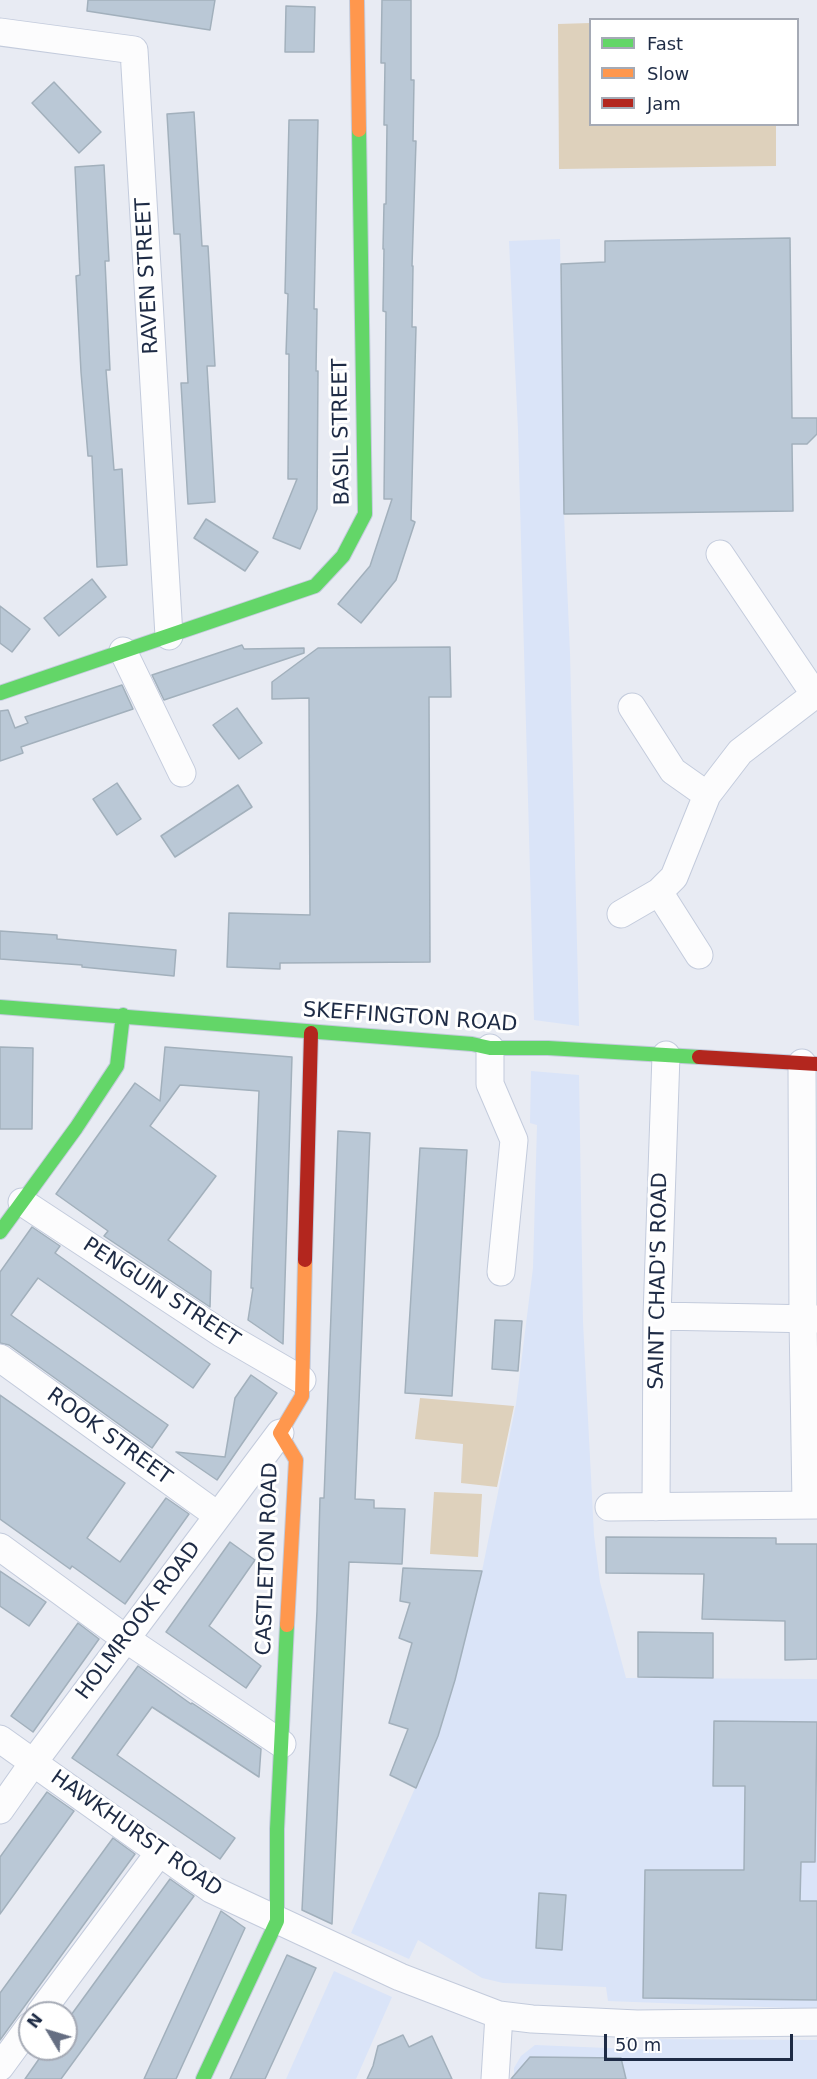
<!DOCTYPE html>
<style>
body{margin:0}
#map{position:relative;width:817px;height:2079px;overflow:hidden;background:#e8ebf3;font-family:"DejaVu Sans",sans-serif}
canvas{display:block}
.legend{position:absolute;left:589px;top:18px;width:210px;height:108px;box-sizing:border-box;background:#fff;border:2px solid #a5aab5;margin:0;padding:8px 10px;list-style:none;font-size:18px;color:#1e2b45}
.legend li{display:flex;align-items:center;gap:12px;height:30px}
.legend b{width:30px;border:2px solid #a5aab5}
.north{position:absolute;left:18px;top:2001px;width:60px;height:60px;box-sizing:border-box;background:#fff;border:2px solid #a5aab5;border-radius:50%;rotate:308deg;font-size:16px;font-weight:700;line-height:24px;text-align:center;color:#1e2b45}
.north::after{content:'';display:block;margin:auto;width:21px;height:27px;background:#656e82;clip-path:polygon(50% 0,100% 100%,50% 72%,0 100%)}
.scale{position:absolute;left:604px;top:2034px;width:189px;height:27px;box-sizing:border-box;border:3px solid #1e2b45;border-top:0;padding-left:8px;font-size:18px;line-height:21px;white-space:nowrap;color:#1e2b45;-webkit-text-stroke:4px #fff;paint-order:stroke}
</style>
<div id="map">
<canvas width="817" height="2079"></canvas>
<ul class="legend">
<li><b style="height:8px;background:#63d668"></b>Fast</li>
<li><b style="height:8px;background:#ff974d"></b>Slow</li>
<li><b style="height:8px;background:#b3261e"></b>Jam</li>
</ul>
<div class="north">N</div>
<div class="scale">50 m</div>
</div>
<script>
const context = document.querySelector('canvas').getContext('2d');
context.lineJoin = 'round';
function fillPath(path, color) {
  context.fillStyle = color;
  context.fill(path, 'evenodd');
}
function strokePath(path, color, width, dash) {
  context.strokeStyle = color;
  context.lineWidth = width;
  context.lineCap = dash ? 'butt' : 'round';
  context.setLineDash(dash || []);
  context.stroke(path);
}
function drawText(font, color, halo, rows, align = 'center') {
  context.font = font + ' "DejaVu Sans",sans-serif';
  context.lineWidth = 6;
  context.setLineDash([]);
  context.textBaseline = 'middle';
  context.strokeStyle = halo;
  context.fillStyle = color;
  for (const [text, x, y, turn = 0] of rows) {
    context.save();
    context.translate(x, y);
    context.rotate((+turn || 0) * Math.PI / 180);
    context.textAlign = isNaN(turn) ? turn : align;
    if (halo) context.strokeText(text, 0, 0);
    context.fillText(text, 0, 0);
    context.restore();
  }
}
const built = new Path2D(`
 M560,239L564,514L570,653L579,1026L534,1020L518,430L509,241Z
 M531,1071L579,1075L583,1322L594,1535L600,1582L626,1678L817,1679V2009L608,2001L606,1987L503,1983L482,1978L418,1940L409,1959L351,1933L438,1736L455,1680L482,1571L516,1404L533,1268L537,1125L530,1123Z
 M334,1971L392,1997L356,2079H286Z
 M648,2039L817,2040V2079H514V2068L521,2056L535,2045L655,2050Z`);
const green = new Path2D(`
 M590,23V124L776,125V166L559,169L558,24Z
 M420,1398L514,1406L497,1487L461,1483L463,1444L415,1439Z
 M434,1492L482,1494L478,1557L430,1554Z`);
const building = new Path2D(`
 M88,0H215L210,30L87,11Z
 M382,0H411V80H414L413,141H416L412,266H413L412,327H416L411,520L415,522L396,580L361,623L338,604L370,566L392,499H384L386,312L383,311L384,249H383L384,204H386L387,125H384L385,63H381Z
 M286,6L315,7L314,52H285Z
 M54,82L101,132L79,153L32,103Z
 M194,112L202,246H208L215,366H207L215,502L188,504L181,383H188L180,234H174L167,114Z
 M289,120H318L314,309H317L316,371H318L317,509L300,549L273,538L297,479H288L289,354H286L288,294L285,293Z
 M104,165L109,261H105L110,370H106L114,470L122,469L127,565L97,567L92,456H88L81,372L76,276L80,275L75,167Z
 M790,238L792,418H817V434L807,444H792L793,511L564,514L561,264L605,262V241Z
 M206,519L258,552L245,571L194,538Z
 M92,579L106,597L59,636L44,618Z
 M0,606L30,629L12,652L0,643Z
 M242,645L244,649L304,648V653L164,700L152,675Z
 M450,647L451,697H429L430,962L280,963V969L227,967L229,913L310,915L309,698L272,699V682L318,648Z
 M122,685L133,709L21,747L23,753L0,761V711L8,710L15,728L28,723L25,717Z
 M237,708L262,743L239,759L213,725Z
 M117,783L141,819L117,835L93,799Z
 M238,785L252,807L175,857L161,836Z
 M0,931L57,935V939L176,950L174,976L82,967V965L0,959Z
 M0,1047L33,1048L32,1129H0Z
 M165,1047L292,1057L283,1344L248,1320L253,1288H251L259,1091L180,1085L150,1126L216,1176L168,1240L211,1271L210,1307L104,1236L108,1231L56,1194L135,1083L160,1101Z
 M338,1131L370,1133L355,1499L374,1500V1508L405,1509L402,1564L349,1562L332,1924L302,1910L317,1611L320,1498H324Z
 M420,1148L467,1150L452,1396L405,1393Z
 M32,1227L60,1246L55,1253L210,1364L193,1388L38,1278L11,1315L168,1425L152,1448L9,1345L0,1343V1272Z
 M495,1320L522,1321L518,1371L492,1369Z
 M251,1375L277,1393L217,1480L176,1452L225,1457L235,1398Z
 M0,1395L125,1483L87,1538L120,1562L166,1498L189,1514L125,1604L72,1566L70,1569L0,1519Z
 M606,1537L776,1538V1544H817V1659L785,1660V1621L702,1619L704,1574L606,1573Z
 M230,1542L255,1560L209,1626L261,1666L246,1688L166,1632Z
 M403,1568L482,1571L455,1680L438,1736L416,1788L390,1775L408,1729L389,1723L412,1643L399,1638L410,1603L400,1601Z
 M0,1571L46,1602L29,1626L0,1606Z
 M78,1623L99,1639L33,1732L11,1716Z
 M638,1632L713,1633V1678L638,1677Z
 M138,1666L191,1704L192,1703L261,1749L259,1777L152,1707L117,1755L235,1838L220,1859L72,1758Z
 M714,1721L817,1722L815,1862H801L800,1901H817V2000L643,1998L645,1870H744L745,1786H713Z
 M47,1792L74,1811L0,1914V1857Z
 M113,1838L135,1854L0,2040V1993Z
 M170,1879L194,1896L61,2079H25L46,2049H66V2022Z
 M539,1893L566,1895L562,1950L536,1948Z
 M221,1911L245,1928L176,2079H144Z
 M287,1955L316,1968L265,2079H230Z
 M403,2035L409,2047L432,2036L452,2079H367L373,2066L378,2046Z
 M530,2057L621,2058L626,2079H511Z`);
const street = new Path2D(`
 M0,32L134,50L169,636
 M720,554L815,695
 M123,651L182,773
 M632,707L673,771L707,795
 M659,892L699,955
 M621,914L659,892L674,877L707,795L740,752L817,693
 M490,1048V1084L514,1140L501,1272
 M802,1063L803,1318L806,1504
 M22,1202L221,1333L302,1380
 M657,1316L817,1319
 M0,1358L217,1515
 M609,1507L817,1505
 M656,1507L657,1316L666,1055
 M0,1547L126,1639L282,1744
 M0,1739L211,1889L400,1977L499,2015L532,2019L637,2024L817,2022
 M0,1810L33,1763L280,1433
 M40,2013L159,1853
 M0,2067L30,2026
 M495,2079L499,2015`);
const fast = new Path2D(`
 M0,693L315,586L343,556L365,514L359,130
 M0,1007L472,1044L490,1048H548L699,1057
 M0,1232L76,1128L117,1066L123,1015
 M203,2079L277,1921V1829L287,1625`);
const slow = new Path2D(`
 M357,0L359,130
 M287,1625L296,1460L280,1433L302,1396L305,1260`);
const jam = new Path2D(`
 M699,1057L817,1064
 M305,1260L311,1033`);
const streetNames = [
 ["RAVEN STREET",148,276,-93],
 ["BASIL STREET",342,432,-91],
 ["SKEFFINGTON ROAD",410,1018,4],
 ["SAINT CHAD'S ROAD",659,1281,-89],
 ["PENGUIN STREET",161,1293,33],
 ["ROOK STREET",109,1437,36],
 ["CASTLETON ROAD",268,1559,-88],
 ["HOLMROOK ROAD",139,1621,-53],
 ["HAWKHURST ROAD",136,1834,35]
];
fillPath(built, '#dae4f8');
fillPath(green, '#ded1bc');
fillPath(building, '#bac8d6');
strokePath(building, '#a2b0bc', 1.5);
strokePath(street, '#c3cbdc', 29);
strokePath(fast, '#c3cbdc', 16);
strokePath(slow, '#c3cbdc', 16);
strokePath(jam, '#c3cbdc', 16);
strokePath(street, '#fcfcfd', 27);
strokePath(fast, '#63d668', 14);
strokePath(slow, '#ff974d', 14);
strokePath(jam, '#b3261e', 14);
drawText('21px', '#1e2b45', '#fff', streetNames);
</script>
